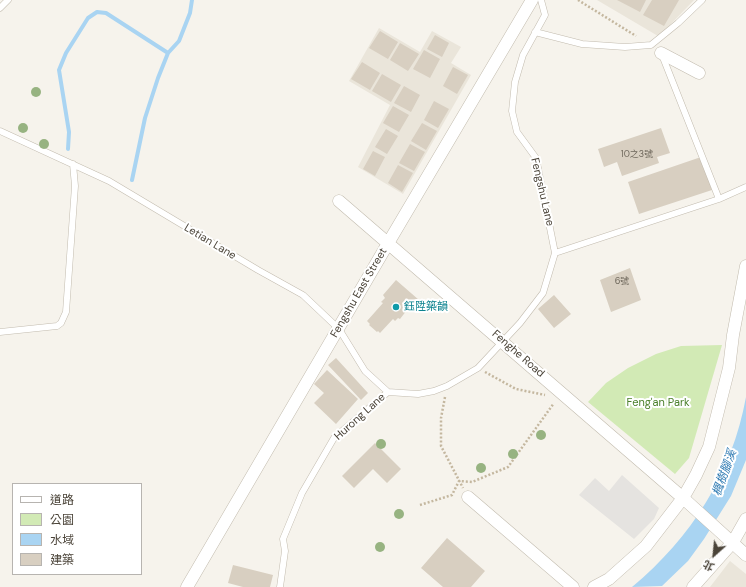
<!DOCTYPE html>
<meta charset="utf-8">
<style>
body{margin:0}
#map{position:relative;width:746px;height:587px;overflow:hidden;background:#f6f3ec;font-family:"DM Sans","Noto Sans TC",sans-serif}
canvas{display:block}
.legend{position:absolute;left:12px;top:483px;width:130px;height:92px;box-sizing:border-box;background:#fff;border:1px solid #b7b4b0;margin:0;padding:5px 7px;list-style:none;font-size:12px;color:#4b4439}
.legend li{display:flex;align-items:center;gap:8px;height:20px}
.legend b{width:20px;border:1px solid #b7b4b0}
.north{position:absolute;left:694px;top:535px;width:40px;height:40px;-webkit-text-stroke:3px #fff;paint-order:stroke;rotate:207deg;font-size:11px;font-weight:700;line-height:16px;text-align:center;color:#4b4439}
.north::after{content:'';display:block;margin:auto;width:14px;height:18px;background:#4b4439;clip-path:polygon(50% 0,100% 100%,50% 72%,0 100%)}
</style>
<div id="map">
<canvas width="746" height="587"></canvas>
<ul class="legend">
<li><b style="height:5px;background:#fff"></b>道路</li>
<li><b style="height:11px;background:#d2eab5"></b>公園</li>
<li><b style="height:11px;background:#a9d4f2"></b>水域</li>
<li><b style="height:11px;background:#d8cfc1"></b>建築</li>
</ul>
<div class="north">北</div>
</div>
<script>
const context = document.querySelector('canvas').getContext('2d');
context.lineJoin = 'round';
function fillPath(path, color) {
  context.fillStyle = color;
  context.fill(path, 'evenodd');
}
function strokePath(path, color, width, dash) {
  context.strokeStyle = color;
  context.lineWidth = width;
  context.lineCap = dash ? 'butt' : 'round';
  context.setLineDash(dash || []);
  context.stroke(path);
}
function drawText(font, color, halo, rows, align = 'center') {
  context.font = font + ' "DM Sans","Noto Sans TC",sans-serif';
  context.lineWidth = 4;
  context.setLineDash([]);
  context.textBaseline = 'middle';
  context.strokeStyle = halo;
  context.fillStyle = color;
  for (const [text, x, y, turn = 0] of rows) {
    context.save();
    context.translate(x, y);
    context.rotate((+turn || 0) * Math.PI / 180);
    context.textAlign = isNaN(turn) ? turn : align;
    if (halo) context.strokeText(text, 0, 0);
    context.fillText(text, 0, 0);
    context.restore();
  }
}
const residential = new Path2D(`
 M597,0H694L669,26L658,36Z
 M379,28L420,52L432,31L461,47L451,63L471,75L403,194L358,167L390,105L349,81Z
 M730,561L746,574V587H710Z`);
const green = new Path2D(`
 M722,345L689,458L675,474L588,402L606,383L628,368L656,354L681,346Z`);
const parking = new Path2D(`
 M622,475L659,508L654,519L634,539L579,495L595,478L609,491Z`);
const water = new Path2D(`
 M746,397V460L731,496L704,539L688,561L662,586L632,587C691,538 732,474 746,397Z`);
const stream = new Path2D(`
 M68,149L69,132L59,70L66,53L88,18L97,12L106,13L168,53
 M132,180L145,118L158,78L168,53L179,41L190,13L192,0`);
const building = new Path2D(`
 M617,0H646L640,12Z
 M652,0H679L664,26L643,15Z
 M380,31L398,42L388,59L369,48Z
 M435,35L449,43L442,57L427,49Z
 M400,43L419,54L408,71L390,60Z
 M424,50L440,59L430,78L413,69Z
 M362,62L380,73L370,90L351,79Z
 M453,67L468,75L457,94L443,86Z
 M382,74L401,85L391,102L372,91Z
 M404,86L420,95L411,112L394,103Z
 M434,101L449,109L438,128L424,120Z
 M393,106L409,115L399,132L383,123Z
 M422,123L437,131L426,150L411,141Z
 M661,128L670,153L657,157L659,163L622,176L617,162L604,167L598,149Z
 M386,129L398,136L387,154L375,147Z
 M410,144L425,152L414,171L399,163Z
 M373,151L385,157L375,176L363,169Z
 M701,157L712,190L639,214L628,182Z
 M398,165L413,173L402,192L388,183Z
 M630,268L641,300L611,312L600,280Z
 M396,280L419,300L409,312L407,310L400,319L398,318L395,321L393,319L380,333L378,331L377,332L369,325L370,324L367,321L383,303L381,302L385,298L383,295Z
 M554,295L571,314L554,328L538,309Z
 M336,358L368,393L361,400L328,365Z
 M327,370L358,399L336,424L314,403L324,393L314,384Z
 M375,443L401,469L387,483L373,469L354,488L342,476Z
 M447,538L485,571L471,587H443L421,568Z
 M233,565L273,575L270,587H243L228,583Z`);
const path = new Path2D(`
 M578,0L636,36
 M485,372L516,389L545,395
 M445,397L441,418V446L463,488
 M420,505L452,495L459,481L472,482L508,467L554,403`);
const lane = new Path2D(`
 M0,8L8,0
 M535,32L582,44L625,47L651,45L678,23L702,0
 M662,55L719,199
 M0,131L109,181L258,270L303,295L339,329L365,371L388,392
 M555,253L719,199L746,187
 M0,332L57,326L61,323L66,312L75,186L73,164
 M280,587L285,551L283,539L302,493L334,438L388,392L418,394L434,391L447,386L478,368L520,323L543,293L555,253L536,158L517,132L512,111L515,82L523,55L545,15L541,0`);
const street = new Path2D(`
 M661,53L699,73
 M339,201L683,498L746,555
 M468,497L573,587
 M187,587C301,391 416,195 532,0
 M594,587L609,579L646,546L683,498L696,475L709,447L729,368L733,335L746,266
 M693,587L733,542L746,519`);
const trees = [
 [36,92],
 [23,128],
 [44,144],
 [541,435],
 [381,444],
 [513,454],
 [481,468],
 [399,514],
 [380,547]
];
const markers = [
 [396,307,4,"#0f9aa8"]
];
const numberNames = [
 ["10之3號",637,155],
 ["6號",622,282]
];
const streetNames = [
 ["Fengshu Lane",542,192,77],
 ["Letian Lane",210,242,31],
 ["Fengshu East Street",359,293,-60],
 ["Fenghe Road",518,354,41],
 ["Hurong Lane",360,417,-42]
];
const cultureNames = [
 ["鈺陞築韻",404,307]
];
const parkNames = [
 ["Feng'an Park",658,403]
];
const waterNames = [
 ["楓樹腳溪",725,473,-70]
];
fillPath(residential, '#eae5da');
fillPath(green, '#d2eab5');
fillPath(parking, '#e5e3e0');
fillPath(water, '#a9d4f2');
strokePath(stream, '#a9d4f2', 4);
fillPath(building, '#d8cfc1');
strokePath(lane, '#c2bbae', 7);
strokePath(street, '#c2bbae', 13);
strokePath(path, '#c4b79f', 2.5, [2, 2]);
strokePath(lane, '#fff', 6);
strokePath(street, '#fff', 12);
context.fillStyle = '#97b381';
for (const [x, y] of trees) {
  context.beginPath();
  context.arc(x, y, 5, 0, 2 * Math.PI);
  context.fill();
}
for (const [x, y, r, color] of markers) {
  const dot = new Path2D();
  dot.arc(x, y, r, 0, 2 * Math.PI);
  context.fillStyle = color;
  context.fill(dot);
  strokePath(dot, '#fff', 1.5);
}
drawText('9px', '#6e675b', null, numberNames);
drawText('11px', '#4b4439', '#fff', streetNames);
drawText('11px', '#0d838f', '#fff', cultureNames, 'left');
drawText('11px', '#4a7f2a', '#fff', parkNames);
drawText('italic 12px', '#2e7ab2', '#fff', waterNames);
</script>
